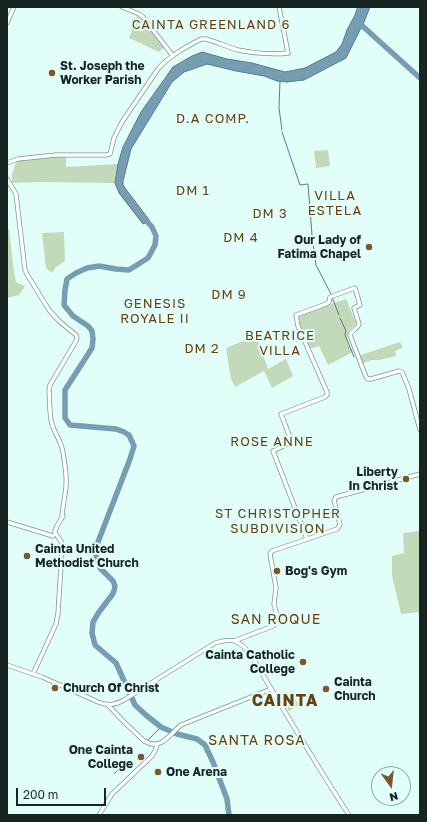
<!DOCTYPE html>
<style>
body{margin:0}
#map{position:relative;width:427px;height:822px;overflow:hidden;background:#e2fef9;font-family:"Golos Text",sans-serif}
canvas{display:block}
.frame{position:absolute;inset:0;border:8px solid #172522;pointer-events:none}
.north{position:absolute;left:371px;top:766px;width:40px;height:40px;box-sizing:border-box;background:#e2fef9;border:1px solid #91a7a3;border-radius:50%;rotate:165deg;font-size:11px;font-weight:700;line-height:16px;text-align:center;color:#172522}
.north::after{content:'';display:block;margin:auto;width:14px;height:18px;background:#79572f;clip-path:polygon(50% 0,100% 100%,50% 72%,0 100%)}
.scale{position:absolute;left:16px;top:788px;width:90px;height:18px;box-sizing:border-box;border:2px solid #172522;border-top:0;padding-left:5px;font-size:12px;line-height:14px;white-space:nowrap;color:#172522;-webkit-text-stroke:3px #e2fef9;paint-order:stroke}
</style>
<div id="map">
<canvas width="427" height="822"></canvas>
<div class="frame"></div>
<div class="north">N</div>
<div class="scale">200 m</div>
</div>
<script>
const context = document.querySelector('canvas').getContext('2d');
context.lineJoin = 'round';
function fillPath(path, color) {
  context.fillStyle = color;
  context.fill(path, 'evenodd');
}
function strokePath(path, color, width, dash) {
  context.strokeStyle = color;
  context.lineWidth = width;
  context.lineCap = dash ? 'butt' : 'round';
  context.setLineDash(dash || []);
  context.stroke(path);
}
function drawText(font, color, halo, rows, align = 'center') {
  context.font = font + ' "Golos Text",sans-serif';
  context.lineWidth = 4;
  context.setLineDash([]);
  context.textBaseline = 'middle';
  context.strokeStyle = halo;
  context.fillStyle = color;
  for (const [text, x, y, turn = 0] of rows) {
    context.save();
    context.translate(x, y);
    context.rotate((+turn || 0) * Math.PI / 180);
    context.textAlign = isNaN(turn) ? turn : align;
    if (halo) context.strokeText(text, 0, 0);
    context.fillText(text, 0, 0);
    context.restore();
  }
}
const green = new Path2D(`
 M137,16L144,21L165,47L159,52L129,38L132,31L131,29Z
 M328,150L330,166L316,168L314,151Z
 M66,156V167L118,164L115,183L40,182L12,183V174L17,160Z
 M7,229H9L14,272L16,282L25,286L19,295L7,298Z
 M64,232L65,261L56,267L52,273L46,268L42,233Z
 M346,299L356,323C354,326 351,328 349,330C344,336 350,346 353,352L328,365L319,346L309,349L296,318L298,315Z
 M256,336L268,369L286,359L293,376L272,388L264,371L235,387L231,379L226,348Z
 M400,342L403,348L395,351L396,356L379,360H372L361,364L358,356Z
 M420,531V612L401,614L392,576V556L404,553L403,533Z
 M292,694L299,705L289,711L282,700Z`);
const water = new Path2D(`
 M358,7H370L364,22L346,58L304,80L287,82L277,81L264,76L236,71L207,64L184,72L172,82L131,149L123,181V185L125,188L150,221L143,224L119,193L115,183L118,164L123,147L141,112L173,67L192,56L202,52L227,59L252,63L285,72L305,68L336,52L342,44L347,30L355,15Z`);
const stream = new Path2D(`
 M280,81L279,108L282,130
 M282,132L300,185L308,184L312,235L316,265L331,294
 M332,297L339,315
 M340,318L346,331L345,335L354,357
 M148,740L161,727
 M114,774L124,764`);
const river = new Path2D(`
 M358,22L420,78
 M143,217L152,227L156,236L155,245L148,258L129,270L116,269L99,266L87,268L76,273L67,279L65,290L64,305L73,316L88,326L92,331L93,339L92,348L65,390V418L70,425L116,429L124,432L129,435L134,446L130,459L98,542L96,556L100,568L113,581L115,586L114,591L112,595L99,612L93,622L92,633L95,645L116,663L135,705L147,716L161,727L177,734L197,739L205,745L213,762L227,799L229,815`);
const secondary = new Path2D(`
 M122,7L139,14L143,17L173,56
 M7,23L14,7
 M7,163L18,159L56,155H106L110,154L114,138L122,122L158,69C169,56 186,47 201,39H206C217,42 227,47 238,50C252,53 274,55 288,53L279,7
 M7,179L16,194L25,270L28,276L49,310L59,321L76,335L77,338L76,341L50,385L49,390C50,401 49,414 52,424C55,435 62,442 63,453C65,464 67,476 66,487C65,497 62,509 62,518
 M7,522L53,536
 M307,539L273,451L290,443L291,440L281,414L325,397L327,395V392L298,326L296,315L326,304L329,302L330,297L355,288L360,305L354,308L359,324C358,329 351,330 350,335L366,377L368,379H371L399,371L402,372L409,389L420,430
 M234,641L273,626L276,623L278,620L274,604L276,588L270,554L272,551L337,529L340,525L334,500L336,497L420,474
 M7,665L42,677L98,702C108,706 115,705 124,700L215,643C233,637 240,641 251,655C283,709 315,763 349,815
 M33,674L56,624L58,613L62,550L61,541L55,533V531L57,526L63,516
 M108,705L124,722L144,741C161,751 169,735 181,725L271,689
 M99,815L112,794L152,756L155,751L157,745`);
const markers = [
 [52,73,4,"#79572f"],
 [369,247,4,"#79572f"],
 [406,479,4,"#79572f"],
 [27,556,4,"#79572f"],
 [277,571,4,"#79572f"],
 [303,662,4,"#79572f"],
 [55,688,4,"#79572f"],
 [326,689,4,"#79572f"],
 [141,757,4,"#79572f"],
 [158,772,4,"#79572f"]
];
const poiNames = [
 ["St. Joseph the",60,66],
 ["Worker Parish",60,80],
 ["Our Lady of",361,240,"right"],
 ["Fatima Chapel",361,254,"right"],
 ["Liberty",398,472,"right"],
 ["In Christ",398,486,"right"],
 ["Cainta United",35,549],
 ["Methodist Church",35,563],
 ["Bog's Gym",285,571],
 ["Cainta Catholic",295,655,"right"],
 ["College",295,669,"right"],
 ["Cainta",334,682],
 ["Church",334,696],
 ["Church Of Christ",63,688],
 ["One Cainta",133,750,"right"],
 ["College",133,764,"right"],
 ["One Arena",166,772]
];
const neighbourhoodNames = [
 ["CAINTA GREENLAND 6",211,25],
 ["D.A COMP.",213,119],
 ["DM 1",193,191],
 ["VILLA",335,196],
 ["ESTELA",335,211],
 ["DM 3",270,214],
 ["DM 4",241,238],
 ["DM 9",229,295],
 ["GENESIS",155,304],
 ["ROYALE II",155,319],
 ["BEATRICE",280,336],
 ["VILLA",280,351],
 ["DM 2",202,349],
 ["ROSE ANNE",272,442],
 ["ST CHRISTOPHER",278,514],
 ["SUBDIVISION",278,529]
];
const quarterNames = [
 ["SAN ROQUE",276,620],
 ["SANTA ROSA",257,741]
];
const districtNames = [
 ["CAINTA",285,701]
];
fillPath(green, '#c2daba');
fillPath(water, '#759eb2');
strokePath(water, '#597a87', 1);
strokePath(stream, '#597a87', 1);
strokePath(river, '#759eb2', 5.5);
strokePath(secondary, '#789893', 5);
strokePath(secondary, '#fff', 3.5);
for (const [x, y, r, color] of markers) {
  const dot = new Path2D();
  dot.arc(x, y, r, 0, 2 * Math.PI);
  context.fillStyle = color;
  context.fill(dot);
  strokePath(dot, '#e2fef9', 1.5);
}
drawText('bold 12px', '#172522', '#e2fef9', poiNames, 'left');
context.letterSpacing = '1px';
drawText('13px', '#664111', '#e2fef9', neighbourhoodNames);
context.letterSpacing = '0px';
context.letterSpacing = '1px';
drawText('14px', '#664111', '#e2fef9', quarterNames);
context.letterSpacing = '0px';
context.letterSpacing = '1px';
drawText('bold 16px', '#664111', '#e2fef9', districtNames);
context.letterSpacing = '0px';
</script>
